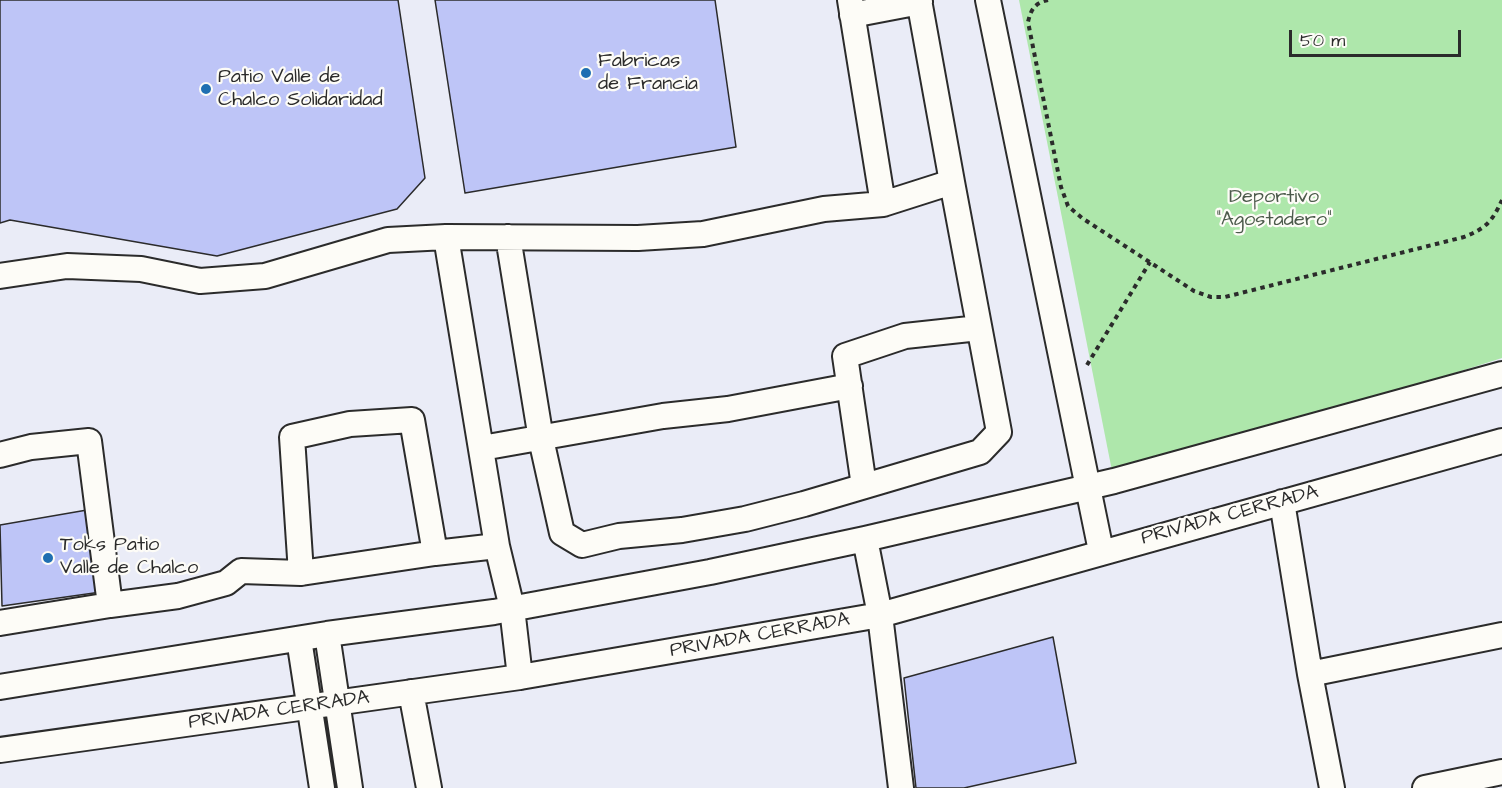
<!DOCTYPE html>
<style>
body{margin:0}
#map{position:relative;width:1502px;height:788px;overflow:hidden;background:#eaecf7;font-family:"Architects Daughter",sans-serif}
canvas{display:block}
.scale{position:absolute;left:1289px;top:30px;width:172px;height:27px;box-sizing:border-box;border:3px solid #2b2b2b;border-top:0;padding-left:8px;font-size:18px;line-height:21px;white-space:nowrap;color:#2b2b2b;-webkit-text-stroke:4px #fdfcf7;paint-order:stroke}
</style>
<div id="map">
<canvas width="1502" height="788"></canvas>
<div class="scale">50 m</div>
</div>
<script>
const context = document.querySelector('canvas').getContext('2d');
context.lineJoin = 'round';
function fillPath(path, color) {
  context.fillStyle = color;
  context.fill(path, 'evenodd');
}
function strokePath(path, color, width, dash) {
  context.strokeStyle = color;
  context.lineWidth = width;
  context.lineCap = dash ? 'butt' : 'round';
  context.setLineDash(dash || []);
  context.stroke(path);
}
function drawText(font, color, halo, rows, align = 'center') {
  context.font = font + ' "Architects Daughter",sans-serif';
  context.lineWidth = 4.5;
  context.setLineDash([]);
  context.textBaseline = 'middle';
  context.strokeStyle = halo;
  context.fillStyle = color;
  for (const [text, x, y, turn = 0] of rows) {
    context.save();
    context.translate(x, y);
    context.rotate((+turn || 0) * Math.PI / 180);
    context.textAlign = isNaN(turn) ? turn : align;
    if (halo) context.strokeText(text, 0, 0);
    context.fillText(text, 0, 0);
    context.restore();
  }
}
const green = new Path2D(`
 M1019,0H1502V358L1114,481Z`);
const building = new Path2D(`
 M0,0H398L425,178L397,209L217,256L10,220L0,223Z
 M435,0H715L736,147L465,193Z
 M87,510L101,592L2,606L0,525Z
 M1053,637L1076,763L964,788H916L904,678Z`);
const path = new Path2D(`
 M1048,0C1035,3 1031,9 1028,22L1061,187L1068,206L1082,218L1194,291L1211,297H1225L1464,237C1486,228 1492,222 1502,200
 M1087,365L1150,262`);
const minor = new Path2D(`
 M850,0L883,204
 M988,0L1101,551
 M852,15L920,2
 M446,237L497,546L512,608L520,677
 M508,237L541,439L562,533L582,545L619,536L682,530L745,519L804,504L980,452L999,432L952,182
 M0,276L67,266L141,269L200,281L265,276L388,240L446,237L638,238L703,234L824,209L883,204L952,182L919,0
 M482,448L663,416L728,409L850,386
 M0,455L31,447L89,441L110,605
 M864,486L845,356L905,336L979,328
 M1282,502L1310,674L1332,788
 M865,539L880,615L901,788
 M301,573L292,437L350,424L412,420L435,553
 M0,623L110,605L178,596L226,583L241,571L301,573L435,553L497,546
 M327,634L350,788
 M299,639L322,788
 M1310,674L1502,635
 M0,687L327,634L494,612L710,572L865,539L1114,481L1502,374
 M411,692L429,788
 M0,750L520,677L880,615L1502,441
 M1425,788L1502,772`);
const markers = [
 [586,73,6,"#1f6fb2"],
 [206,89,6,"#1f6fb2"],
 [48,558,6,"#1f6fb2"]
];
const poiNames = [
 ["Fabricas",598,62],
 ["de Francia",598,85],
 ["Patio Valle de",218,78],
 ["Chalco Solidaridad",218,101],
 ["Toks Patio",60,546],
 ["Valle de Chalco",60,569]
];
const parkNames = [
 ["Deportivo",1274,198],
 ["\"Agostadero\"",1274,221]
];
const streetNames = [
 ["PRIVADA CERRADA",1230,516,-15],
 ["PRIVADA CERRADA",760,636,-10],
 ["PRIVADA CERRADA",279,711,-8]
];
fillPath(green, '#aee7ab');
fillPath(building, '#bec5f7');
strokePath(building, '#2b2b2b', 1.5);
strokePath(minor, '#2b2b2b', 28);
strokePath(path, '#2b2b2b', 4, [4.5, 4.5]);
strokePath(minor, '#fdfcf7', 24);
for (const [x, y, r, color] of markers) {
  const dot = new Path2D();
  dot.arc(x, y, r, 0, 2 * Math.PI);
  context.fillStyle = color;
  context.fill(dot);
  strokePath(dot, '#fdfcf7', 2);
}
drawText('20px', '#2b2b2b', '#fdfcf7', poiNames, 'left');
drawText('20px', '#4c5a4b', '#fdfcf7', parkNames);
drawText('20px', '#2b2b2b', '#fdfcf7', streetNames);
</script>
